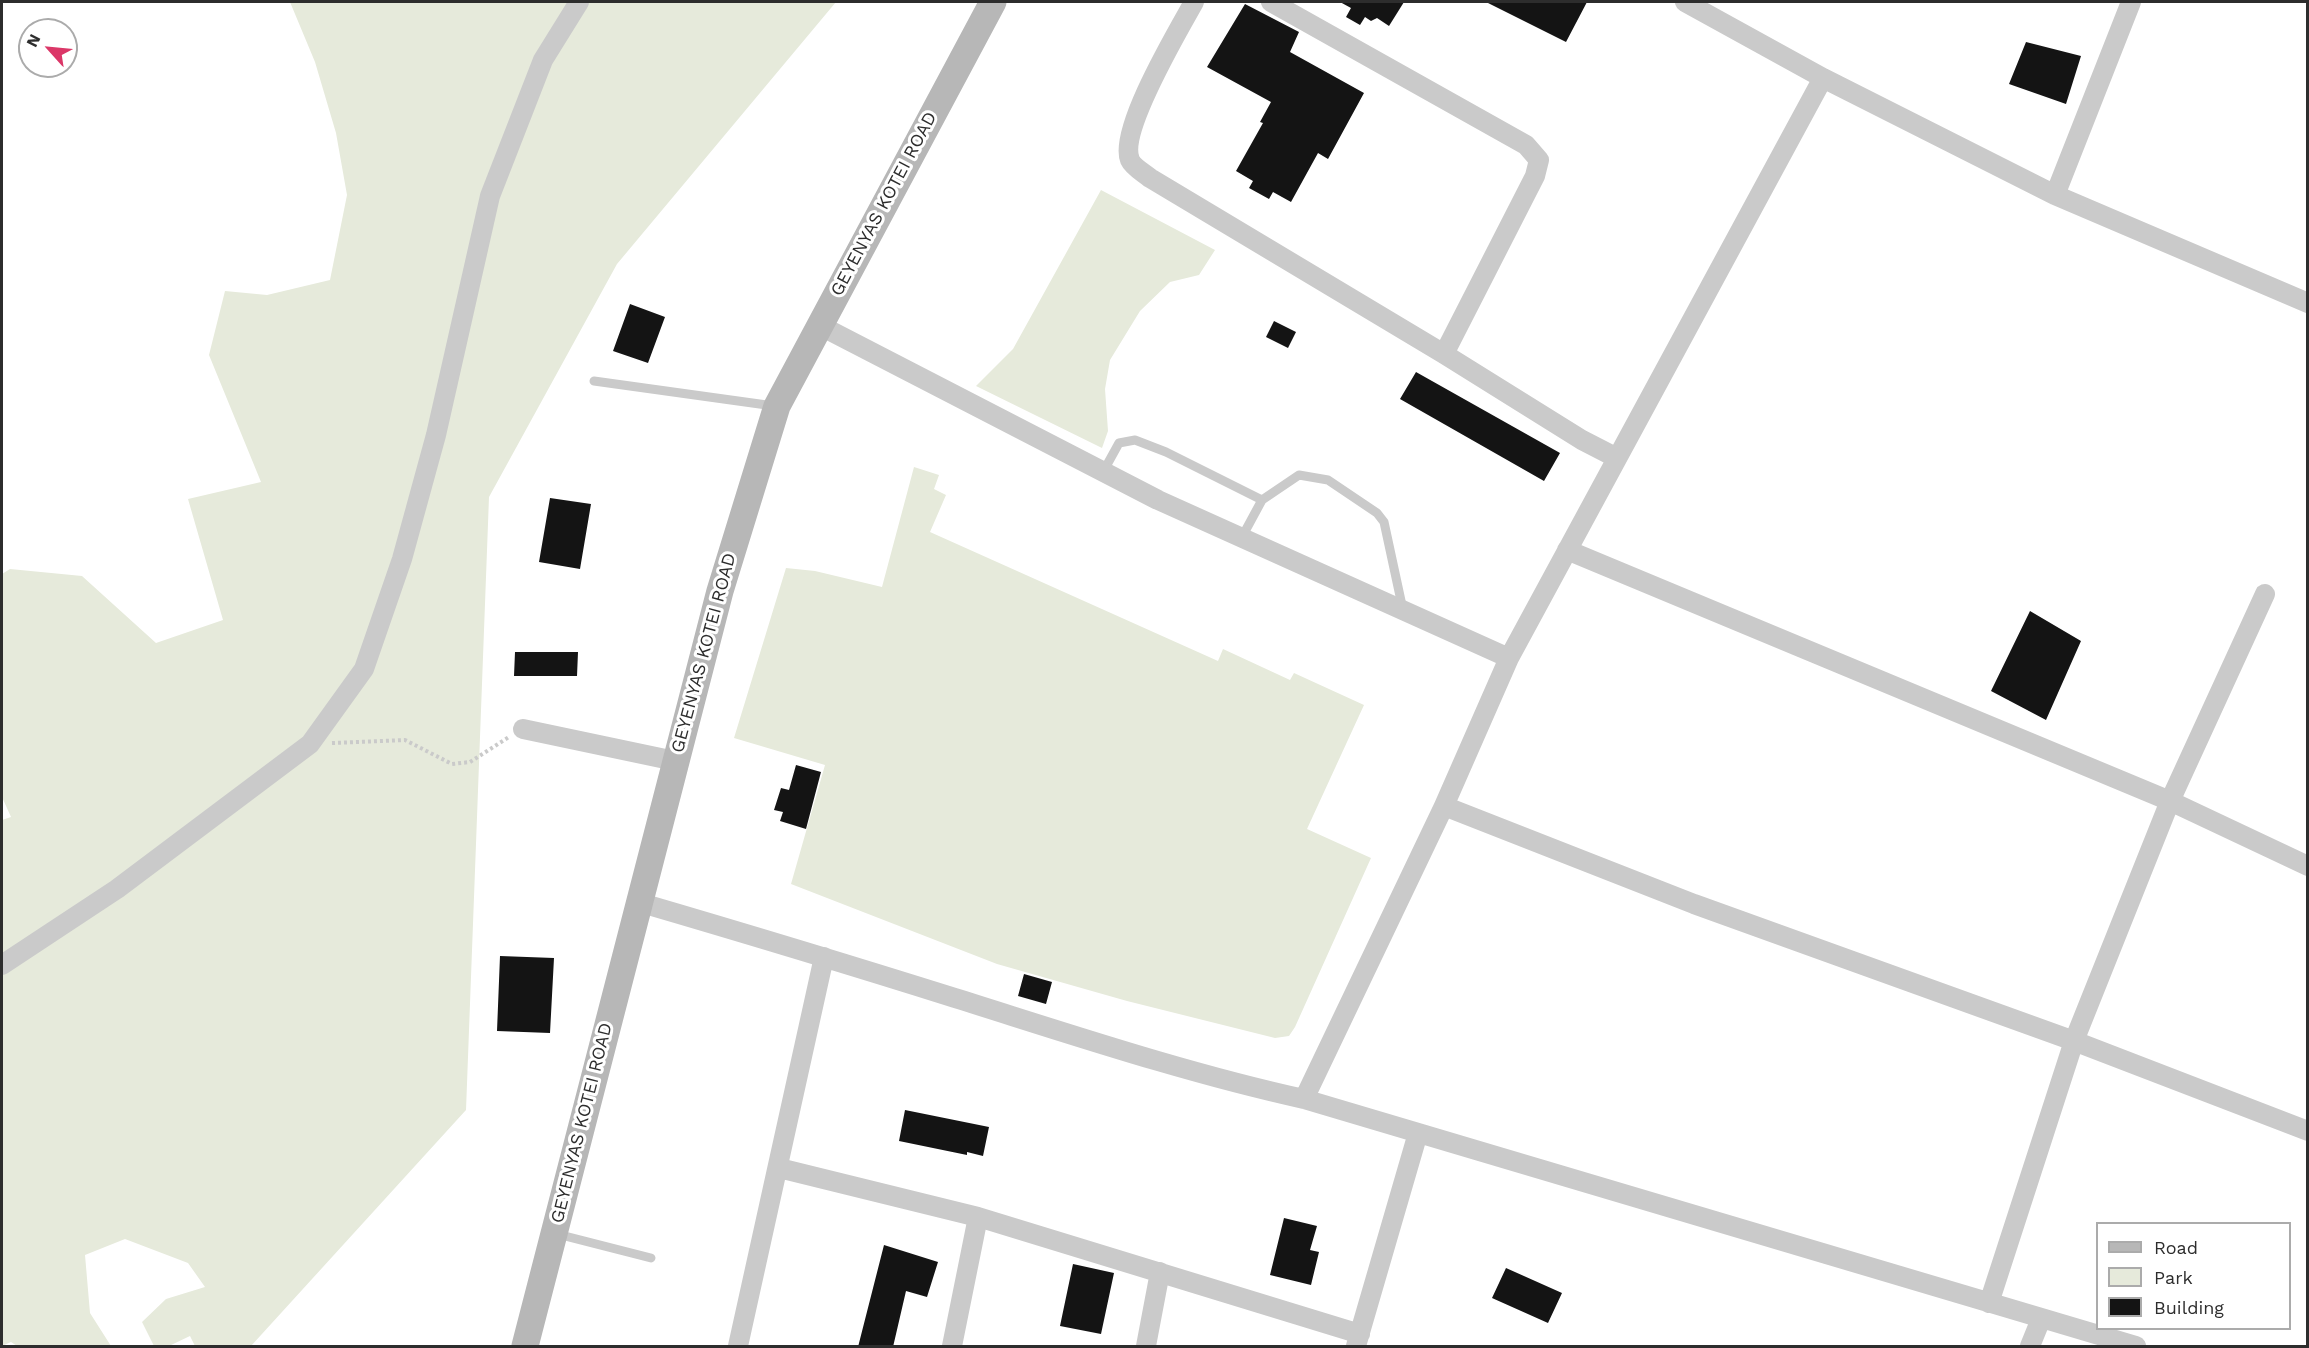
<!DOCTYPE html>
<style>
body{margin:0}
#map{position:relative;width:2309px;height:1348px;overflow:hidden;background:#fff;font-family:"Work Sans",sans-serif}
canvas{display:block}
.frame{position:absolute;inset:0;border:3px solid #2d2d2d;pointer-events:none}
.legend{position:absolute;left:2096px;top:1222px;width:195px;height:108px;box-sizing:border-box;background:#fff;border:2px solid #ababab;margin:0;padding:8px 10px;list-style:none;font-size:18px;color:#2d2d2d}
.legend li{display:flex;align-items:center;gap:12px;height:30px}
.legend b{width:30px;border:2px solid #ababab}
.north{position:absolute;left:18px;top:18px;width:60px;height:60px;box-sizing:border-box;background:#fff;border:2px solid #ababab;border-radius:50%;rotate:297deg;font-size:16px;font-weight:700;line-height:24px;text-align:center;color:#2d2d2d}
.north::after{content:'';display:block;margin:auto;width:21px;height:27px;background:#db3768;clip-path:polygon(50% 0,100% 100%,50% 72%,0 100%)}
</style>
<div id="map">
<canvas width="2309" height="1348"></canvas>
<div class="frame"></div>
<ul class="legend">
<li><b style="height:8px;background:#b7b7b7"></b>Road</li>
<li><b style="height:16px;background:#e6eadb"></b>Park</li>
<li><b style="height:16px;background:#141414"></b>Building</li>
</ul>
<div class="north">N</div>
</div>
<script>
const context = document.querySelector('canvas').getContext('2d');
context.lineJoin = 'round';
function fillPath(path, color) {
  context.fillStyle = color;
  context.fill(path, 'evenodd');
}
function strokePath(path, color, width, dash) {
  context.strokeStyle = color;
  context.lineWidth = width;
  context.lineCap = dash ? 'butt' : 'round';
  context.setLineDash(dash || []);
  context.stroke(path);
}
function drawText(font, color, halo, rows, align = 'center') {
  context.font = font + ' "Work Sans",sans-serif';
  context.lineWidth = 6;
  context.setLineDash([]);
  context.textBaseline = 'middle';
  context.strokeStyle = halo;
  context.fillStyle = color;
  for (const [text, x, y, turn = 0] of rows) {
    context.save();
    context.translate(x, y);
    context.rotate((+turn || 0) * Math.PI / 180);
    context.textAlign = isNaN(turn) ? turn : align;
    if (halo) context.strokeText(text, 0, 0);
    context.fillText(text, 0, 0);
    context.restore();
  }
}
const green = new Path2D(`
 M290,2H836L617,264L489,497L466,1110L251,1346H195L190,1336L169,1346H154L142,1322L166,1299L205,1287L188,1263L125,1239L85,1255L90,1313L111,1346H17L11,1342L2,1346V820L11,817L2,797V574L10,569L82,576L156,643L223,620L188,499L261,482L209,355L225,291L267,295L330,280L347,195L336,133L315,62Z
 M1101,190L1215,250L1199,275L1170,282L1140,311L1110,360L1105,389L1108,431L1102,448L976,386L1013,349Z
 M914,467L939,475L934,489L946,495L930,532L1218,661L1223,649L1290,680L1294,673L1364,705L1307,829L1371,858L1295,1027L1289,1036L1275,1038L1127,1001L997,964L791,884L825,765L734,738L786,568L815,571L882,587Z`);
const building = new Path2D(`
 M1340,2H1404L1389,26L1377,18L1371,21L1365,17L1360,25L1346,17L1351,8Z
 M1486,2H1587L1566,42Z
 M1245,4L1299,32L1290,52L1364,93L1328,159L1318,153L1291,202L1273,192L1269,199L1249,188L1253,181L1236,171L1263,123L1260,122L1271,102L1207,67Z
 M2026,42L2081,56L2066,104L2009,84Z
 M630,304L665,317L648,363L613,351Z
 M1274,321L1296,332L1288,348L1266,337Z
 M1416,372L1560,453L1544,481L1400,399Z
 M550,498L591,504L580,569L539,562Z
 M2030,611L2081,641L2046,720L1991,691Z
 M515,652H578L577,676H514Z
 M796,765L821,772L806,829L780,821L783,812L774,810L781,788L789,790Z
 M500,956L554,958L550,1033L497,1031Z
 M1024,974L1052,982L1046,1004L1018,996Z
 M905,1110L989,1127L983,1156L967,1152V1155L899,1141Z
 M1284,1218L1317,1226L1310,1250L1319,1252L1311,1285L1270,1275Z
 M884,1245L938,1262L927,1297L906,1291L893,1347H858Z
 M1073,1264L1114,1273L1101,1334L1060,1326Z
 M1506,1268L1562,1293L1548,1323L1492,1298Z`);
const path = new Path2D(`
 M332,743L405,740L452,764L470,762L509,737`);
const lane = new Path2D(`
 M594,381L774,406
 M1103,472L1119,443L1135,440L1166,452L1262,500
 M1242,537L1262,500L1299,475L1328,480L1377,513L1384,522L1403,610
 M557,1234L651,1258`);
const street = new Path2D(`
 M1194,2C1178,31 1118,131 1130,160C1133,167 1144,173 1150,178L1444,354L1582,440L1617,458
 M1271,2L1526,145L1539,160L1535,176L1444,354
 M1685,2L1823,78L2055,195L2308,303
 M2055,195L2131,2
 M819,325L1158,500L1509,658
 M1567,550L2170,801L2308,866
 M523,729L675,761
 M1444,806L1694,904L2074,1041L2308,1131
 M638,902C744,933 850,965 955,998C1070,1034 1186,1073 1304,1099L2136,1346
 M2,965L117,889L310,744L364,669L402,559L436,435L490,196L543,60L579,2
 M1304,1099L1444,806L1509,658L1823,78
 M779,1168L978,1217L1360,1334
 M1989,1303L2074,1041L2170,801L2265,594
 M738,1346L824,957
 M952,1346L978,1217
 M1146,1346L1160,1272
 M1356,1346L1418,1133
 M2030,1346L2041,1319`);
const secondary = new Path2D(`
 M525,1346L720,591L777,406L993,2`);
const streetNames = [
 ["GEYENYAS KOTEI ROAD",884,204,-62],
 ["GEYENYAS KOTEI ROAD",704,653,-75],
 ["GEYENYAS KOTEI ROAD",582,1123,-76]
];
fillPath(green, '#e6eadb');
fillPath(building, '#141414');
strokePath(path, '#cacaca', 4, [3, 3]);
strokePath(lane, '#cacaca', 9);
strokePath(street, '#cacaca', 20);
strokePath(secondary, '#b7b7b7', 27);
drawText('18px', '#2d2d2d', '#fff', streetNames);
</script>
